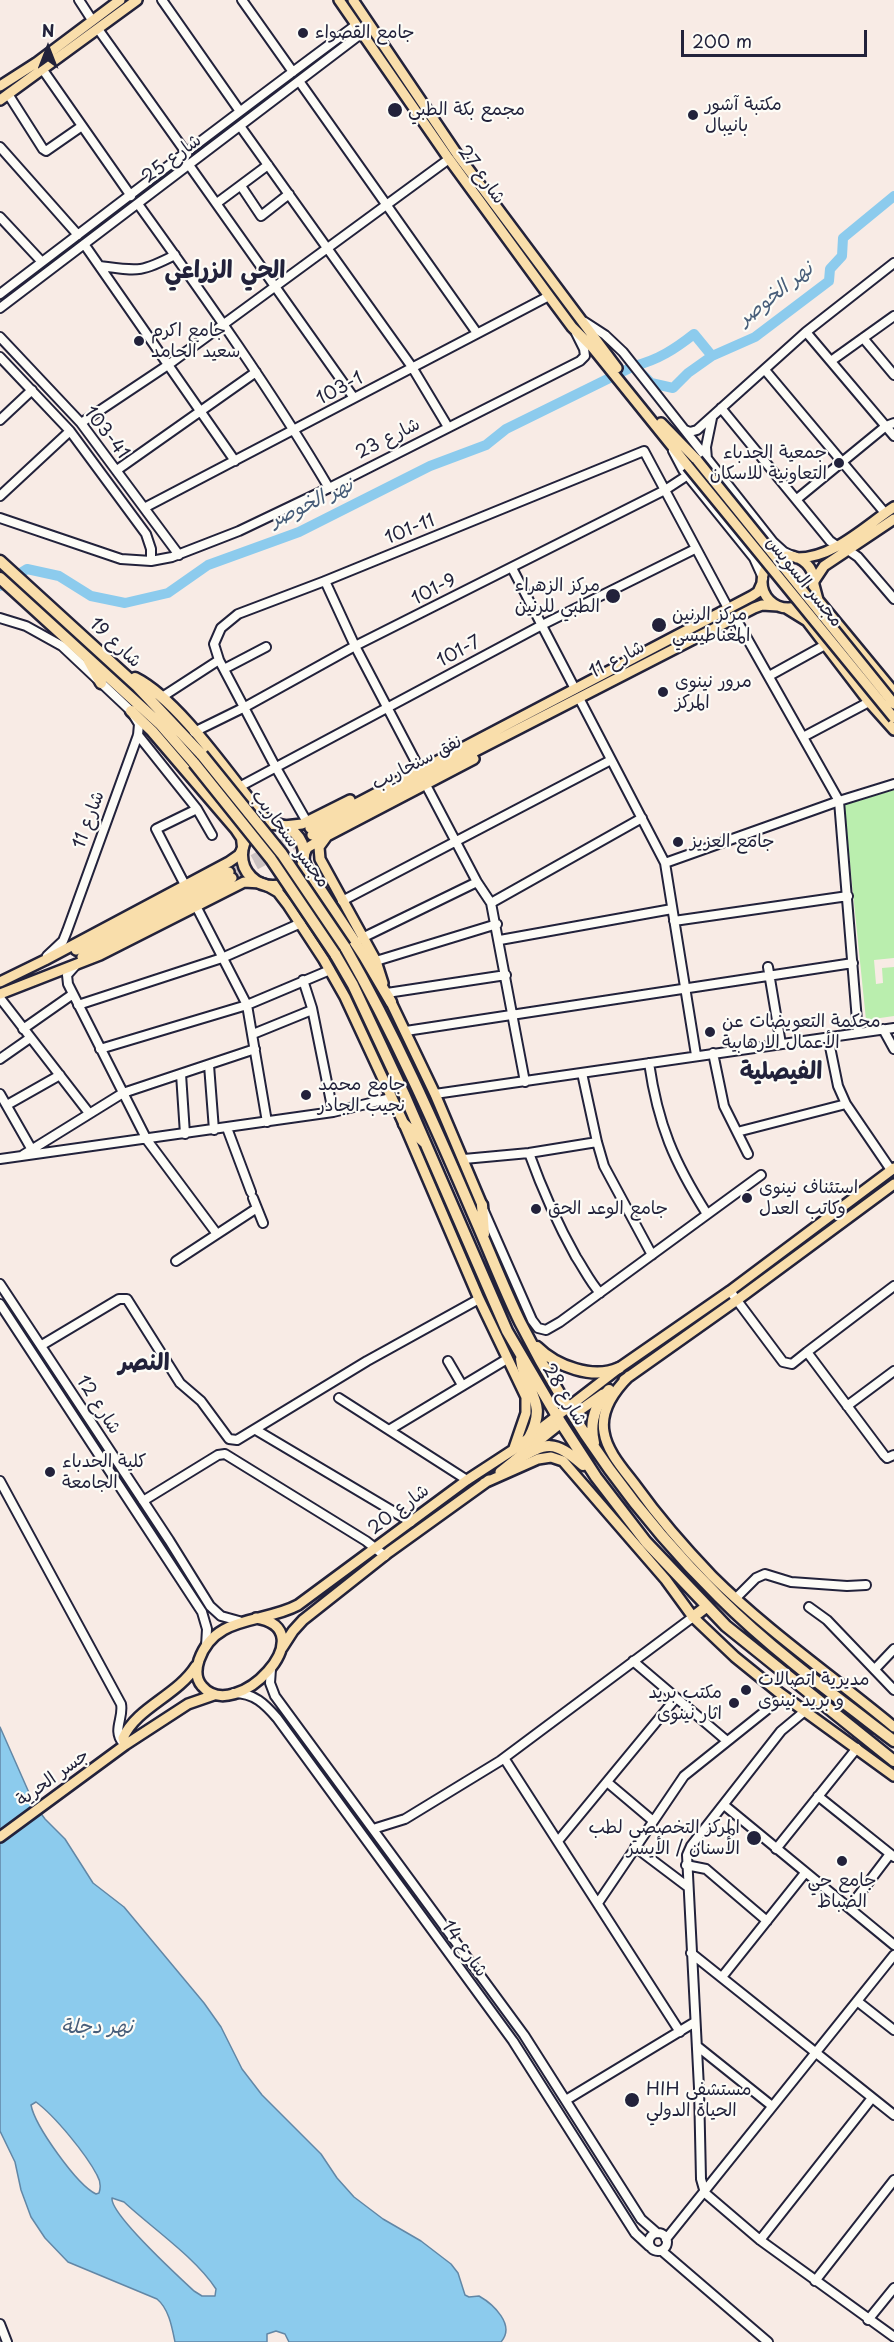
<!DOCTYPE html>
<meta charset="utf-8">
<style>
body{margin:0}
#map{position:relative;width:894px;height:2342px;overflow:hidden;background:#f8ebe5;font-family:"Playpen Sans",sans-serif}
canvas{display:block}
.north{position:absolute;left:18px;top:18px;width:60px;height:60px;-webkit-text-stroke:4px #fdfcf7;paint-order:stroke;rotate:0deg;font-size:16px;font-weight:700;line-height:24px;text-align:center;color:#22223b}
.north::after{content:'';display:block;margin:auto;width:21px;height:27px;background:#22223b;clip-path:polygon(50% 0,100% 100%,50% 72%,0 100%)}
.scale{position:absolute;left:681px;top:30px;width:186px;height:27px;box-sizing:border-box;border:3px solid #22223b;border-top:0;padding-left:8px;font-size:18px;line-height:21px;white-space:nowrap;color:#22223b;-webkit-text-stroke:4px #fdfcf7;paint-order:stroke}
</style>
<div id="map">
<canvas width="894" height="2342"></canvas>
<div class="north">N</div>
<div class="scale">200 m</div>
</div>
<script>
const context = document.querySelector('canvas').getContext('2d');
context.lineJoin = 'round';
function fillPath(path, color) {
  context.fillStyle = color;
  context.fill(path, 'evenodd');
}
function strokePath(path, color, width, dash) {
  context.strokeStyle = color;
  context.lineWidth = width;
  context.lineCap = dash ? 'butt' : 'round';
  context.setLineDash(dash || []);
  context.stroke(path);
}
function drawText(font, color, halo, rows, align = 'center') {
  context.font = font + ' "Playpen Sans","Playpen Sans Arabic",sans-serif';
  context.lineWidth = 4.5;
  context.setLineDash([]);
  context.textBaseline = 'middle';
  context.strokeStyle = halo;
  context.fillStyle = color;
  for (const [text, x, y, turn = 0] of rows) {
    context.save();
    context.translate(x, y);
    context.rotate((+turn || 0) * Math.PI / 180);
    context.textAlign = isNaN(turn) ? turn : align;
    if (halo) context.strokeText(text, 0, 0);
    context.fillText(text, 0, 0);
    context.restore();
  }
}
const green = new Path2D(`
 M894,790V958L874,960L876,984L883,983L882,968L894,967V1016L866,1020L844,805Z`);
const water = new Path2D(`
 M0,1727L34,1804L45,1819L65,1839L93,1883L124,1907L204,2003L221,2027L242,2069L262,2095L321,2154L337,2178L354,2197L383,2219L421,2241L451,2264L458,2273L465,2295L469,2297L479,2296C493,2304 516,2325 501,2342H289L285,2334L276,2331L267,2334V2342H175C172,2327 169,2309 157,2299L68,2262L45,2238L31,2217L21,2190L15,2162L0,2131ZM36,2102C55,2116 86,2154 97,2175C100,2180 101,2187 99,2193L96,2194C77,2185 35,2126 31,2105ZM112,2198L124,2202C152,2228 196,2258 216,2289L215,2296H202L194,2291C179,2277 110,2214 112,2198Z`);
const river = new Path2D(`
 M634,366C658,360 675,349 694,334L712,356
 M0,586L27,569L59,576L91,596L125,603L168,593L208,565L299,532L430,466L486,445L506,429L634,366L651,383L673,388L688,373L712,356L755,337L829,281L830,269L842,256L843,238L894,196`);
const majorTunnel = new Path2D(`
 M229,872L310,828
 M232,878L312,835`);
const minor = new Path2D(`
 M79,0L92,20
 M162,0L239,110
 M242,0L293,72
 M98,29L187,154
 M43,70L131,196
 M299,81L477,333
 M8,94L43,149L46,151L82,126
 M240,126L412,367L448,427
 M0,147L78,235
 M189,165L354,398
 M241,186L261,216L289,194
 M217,203L268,165
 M138,204C205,297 271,390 329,488
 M0,217L42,262
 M84,244L235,461
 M100,266C138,271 140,273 175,255
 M0,294C119,204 236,113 356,25
 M0,308L362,33
 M585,322L605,335L623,352L773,542L784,552L795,557
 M806,332L894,436
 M0,337L81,423L179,555
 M863,338L894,375
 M0,357L70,431L146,534L151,549V561
 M831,361L894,316
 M765,370L885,513
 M721,408L830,541L837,546
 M0,420L32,390
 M81,423L168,365L449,159
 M685,430L690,432L697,430L806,332L894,263
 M673,451L683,470L754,558L763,578
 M707,459L706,447L712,418
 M117,470L256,372
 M0,496L70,431
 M797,499L886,426L894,423
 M144,508L549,296
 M0,518L121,559L151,561L172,557L239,531L329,488L580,361L585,356L584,349L576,333
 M848,550L858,557L894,599
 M512,568L575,689
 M325,581L355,646L418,766
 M735,617L839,801L858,1033
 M0,618L26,626L62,646L131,711L139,724L138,735L67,931L63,941L47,956
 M224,669L266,647
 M769,676L825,645
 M162,697L219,660
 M579,698L665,863L696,1055
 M194,732L245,707L355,646L665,490L688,475
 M138,735L197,809L212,835
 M803,737L869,702
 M426,785L477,882L491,903L525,1082
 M239,787L542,625L695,549
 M307,822L275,766L219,660L214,644L221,628L238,614L325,581L644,451L728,608
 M665,863L839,801L894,784
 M185,885L156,829L197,809
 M342,901L611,760
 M491,903L642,818
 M196,906L247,1005L267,1122
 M674,921L848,896
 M362,938L477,882
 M500,940L672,909
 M376,961L497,924
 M75,966L67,975L68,984L147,1140L217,1234
 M768,967L781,1044
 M303,980L312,1008L333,1112
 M387,993L506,975
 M0,998L89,1113
 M78,1005L222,958L301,923
 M23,1029L73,994
 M883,1029L894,1049
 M406,1031L853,963
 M253,1034L312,1010
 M828,1037L838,1086L846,1104L891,1170
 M100,1049L247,1005L330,970
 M713,1053L724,1106L748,1154
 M0,1059L30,1038
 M649,1063C658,1125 674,1162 707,1214
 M209,1065L214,1130
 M582,1073L597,1142L604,1166L652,1255
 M181,1074L185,1134
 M0,1094L32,1150
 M435,1094L894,1028
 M7,1105L60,1075
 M227,1128L251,1192
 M737,1132L846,1104
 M529,1153C542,1189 557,1223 576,1257C584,1269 590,1282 600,1293
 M23,1155L123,1093L255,1049
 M0,1159L333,1112L391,1098
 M464,1159L529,1153L597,1142
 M253,1198L263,1223
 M484,1211L532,1320L538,1328L546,1330L560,1322L761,1175
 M176,1261L257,1208
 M0,1284L169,1540L210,1606L221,1616L239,1621
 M730,1291L783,1362L792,1364L807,1352L884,1455L887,1458L894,1455
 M0,1304L202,1612L207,1629L206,1646
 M42,1345L119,1299H127L180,1383L201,1401L229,1439L237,1440L367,1361L479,1299
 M807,1352L894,1286
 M448,1361L462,1385
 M339,1398L467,1480
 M847,1406L894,1371
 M256,1430L411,1522
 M389,1430L507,1359
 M0,1481L121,1704C124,1718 112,1730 123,1743
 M143,1501L218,1455L225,1454L366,1541L385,1556
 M736,1598L756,1578L765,1574L791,1582L847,1586L866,1585
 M809,1607L827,1620L894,1690
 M633,1661L727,1741
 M271,1669L270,1683L275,1696L524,2035L641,2219L657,2233
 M875,1669L894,1649
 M234,1693C254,1693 265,1704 277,1718L513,2041L635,2233L649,2246
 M805,1711L781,1731L691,1846L687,1855L699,2088L701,2179L705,2193L760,2240L894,2337
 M504,1758L680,2032
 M607,1782L652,1820
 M818,1796L894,1857
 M724,1805L894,1945
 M373,1829L405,1819L500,1761L693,1617
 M558,1841L676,1698
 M635,1847L688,1887
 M776,1849L857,1748
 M686,1865L706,1869L767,1921
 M598,1903L684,1776L784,1696
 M849,1908L890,1854
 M691,1953L894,2115
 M722,1977L805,1873
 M857,2001L894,2030
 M697,2046L772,2106
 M566,2100L695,2022
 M649 2242a9 9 0 1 1 18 0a9 9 0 1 1-18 0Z
 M666,2239L894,1955
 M760,2240L872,2098
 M662,2251L768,2342
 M815,2281L894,2180
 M868,2320L894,2288
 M0,2324L7,2342`);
const major = new Path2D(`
 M339,0L449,159L549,296L572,327L592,347L688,466
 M353,0L457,154L617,368
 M0,86L36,63L120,0
 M0,100L137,0
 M661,423L697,460
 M762 582a26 26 0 1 1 52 0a26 26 0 1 1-52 0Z
 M797,558C834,558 865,526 894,507
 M814,581L824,566L894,519
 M814,585L818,600L894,692
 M786,608L807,621L869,702L894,730
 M284,826L302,824L350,800
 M310,828L752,596L758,592L762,583
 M312,835L754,608L762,605L778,606
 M327,836L319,847L320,859L376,961L383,983
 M304,855L307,848L325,837L474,759
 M264,884L278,892L288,905L324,960L345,997L404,1124L479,1299L526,1397V1413L514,1448
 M76,950L229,872
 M82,957L232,878
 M0,982L45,960L229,862L239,855L243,848
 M0,994L100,955L244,882L261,883
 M388,996L435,1094L482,1205
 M629,1376C614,1391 600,1410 604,1432C607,1452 624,1470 636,1486C659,1518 685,1548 712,1576C766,1630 835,1678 894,1727
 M624,1380L737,1300L894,1184
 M573,1415L603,1394
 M500,1472L561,1423
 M484,1483L538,1459L551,1457L563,1461L666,1580L693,1617L735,1657L777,1691L894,1776
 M256,1618C327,1629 235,1726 202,1686C195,1678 196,1669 199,1660C215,1614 263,1624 298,1605L467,1480L513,1450L619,1368L730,1291L894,1168
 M282,1648L293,1631L303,1620L389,1552L489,1480
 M125,1745L123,1738C137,1707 177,1696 196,1666
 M0,1837L125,1745L188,1704L214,1695`);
const highway = new Path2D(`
 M0,561L137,686L202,755
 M0,578L160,724L194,763
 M88,659L101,683
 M135,678C179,700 231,778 263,817L274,824
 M131,711L152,731L236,829L242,838L243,847
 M242 855a31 31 0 1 1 62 0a31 31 0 1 1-62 0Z
 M303,859L307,869L364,956L391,1002
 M345,947C394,1033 434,1123 473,1214C489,1250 503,1287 520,1322C571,1423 639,1518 719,1597C772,1650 835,1696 894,1741
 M335,954L353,985L404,1094L507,1331L561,1423L596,1477L646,1542L726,1626L894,1761
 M404,1124L424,1142
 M482,1205L484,1234
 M537,1347C556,1366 593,1380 619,1368
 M521,1359C525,1395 549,1400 529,1438
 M594,1443C589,1422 595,1405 609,1390
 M515,1461C547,1441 554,1440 583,1465
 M693,1617L706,1607`);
const majorBridge = new Path2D(`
 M697,460L894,704
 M688,466L894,718`);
const highwayBridge = new Path2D(`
 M202,755L282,854L345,947
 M194,763L271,859L335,954`);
const markers = [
 [303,33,6,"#22223b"],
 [395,110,8,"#22223b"],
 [693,115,6,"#22223b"],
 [139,341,6,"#22223b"],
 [839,463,6,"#22223b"],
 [613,596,8,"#22223b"],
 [659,625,8,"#22223b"],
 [663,692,6,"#22223b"],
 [678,842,6,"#22223b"],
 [710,1032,6,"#22223b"],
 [306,1095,6,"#22223b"],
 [747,1198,6,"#22223b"],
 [536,1209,6,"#22223b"],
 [50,1472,6,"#22223b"],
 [746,1690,6,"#22223b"],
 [734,1703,6,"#22223b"],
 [754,1838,8,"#22223b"],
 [842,1861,6,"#22223b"],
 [632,2100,8,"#22223b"]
];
const poiNames = [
 ["جامع القصواء",315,33],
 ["مكتبة آشور",705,105],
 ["بانيبال",705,126],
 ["مجمع بكة الطبي",408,110],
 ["جامع اكرم",151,331],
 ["سعيد الحامد",151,352],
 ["جمعية الحدباء",827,453,"right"],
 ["التعاونية للاسكان",827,474,"right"],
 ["مركز الزهراء",600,586,"right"],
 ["الطبي للرنين",600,607,"right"],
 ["مركز الرنين",672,615],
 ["المغناطيسي",672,636],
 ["مرور نينوى",675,682],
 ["المركز",675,703],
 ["جامع العزيز",690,842],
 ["محكمة التعويضات عن",722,1022],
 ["الأعمال الارهابية",722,1043],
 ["جامع محمد",318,1085],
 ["نجيب الجادر",318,1106],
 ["استئناف نينوى",759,1188],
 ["وكاتب العدل",759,1209],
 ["جامع الوعد الحق",548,1209],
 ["كلية الحدباء",62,1462],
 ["الجامعة",62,1483],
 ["مديرية اتصالات",758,1680],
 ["و بريد نينوى",758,1701],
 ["مكتب بريد",722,1693,"right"],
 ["اثار نينوى",722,1714,"right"],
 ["المركز التخصصي لطب",740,1828,"right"],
 ["الأسنان / الأيسر",740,1849,"right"],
 ["جامع حي",842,1881,"center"],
 ["الضباط",842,1902,"center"],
 ["HIH مستشفى",646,2090],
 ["الحياة الدولي",646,2111]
];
const streetNames = [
 ["شارع 25",172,159,-37],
 ["شارع 27",481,175,54],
 ["103-1",340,389,-28],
 ["103-41",106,433,52],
 ["شارع 23",388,439,-27],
 ["101-11",410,530,-22],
 ["مجسر السويس",804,582,51],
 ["101-9",434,590,-27],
 ["شارع 19",115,643,43],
 ["101-7",459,652,-28],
 ["شارع 11",617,660,-28],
 ["نفق سنحاريب",417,763,-27],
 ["شارع 11",89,820,-70],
 ["مجسر سنحاريب",290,839,53],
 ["شارع 28",564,1395,59],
 ["شارع 12",98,1405,57],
 ["شارع 20",399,1510,-37],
 ["جسر الحرية",53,1778,-36],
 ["شارع 14",464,1949,54]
];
const waterNames = [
 ["نهر الخوصر",776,294,-38],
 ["نهر الخوصر",312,503,-25],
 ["نهر دجلة",97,2027]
];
const districtNames = [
 ["الحي الزراعي",225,271],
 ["الفيصلية",781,1072],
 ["النصر",144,1363]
];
fillPath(green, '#baeeae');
fillPath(water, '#8ccbed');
strokePath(water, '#6287a6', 1.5);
strokePath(river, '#8ccbed', 10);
strokePath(majorTunnel, '#cdc3c3', 9, [9, 4.5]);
strokePath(minor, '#22223b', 12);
strokePath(major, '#22223b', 14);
strokePath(highway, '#22223b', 15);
strokePath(minor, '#fdfcf7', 8);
strokePath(major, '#f9deab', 9);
strokePath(highway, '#f9deab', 10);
strokePath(majorBridge, '#22223b', 14, []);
strokePath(highwayBridge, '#22223b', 15, []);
strokePath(majorBridge, '#f9deab', 9);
strokePath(highwayBridge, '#f9deab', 10);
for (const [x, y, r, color] of markers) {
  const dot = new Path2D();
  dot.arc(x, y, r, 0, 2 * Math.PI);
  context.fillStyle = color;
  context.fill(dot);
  strokePath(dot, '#fdfcf7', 2);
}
drawText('18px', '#22223b', '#fdfcf7', poiNames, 'left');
drawText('18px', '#22223b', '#fdfcf7', streetNames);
drawText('italic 20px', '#475d79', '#fdfcf7', waterNames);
drawText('bold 24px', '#22223b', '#fdfcf7', districtNames);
</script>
